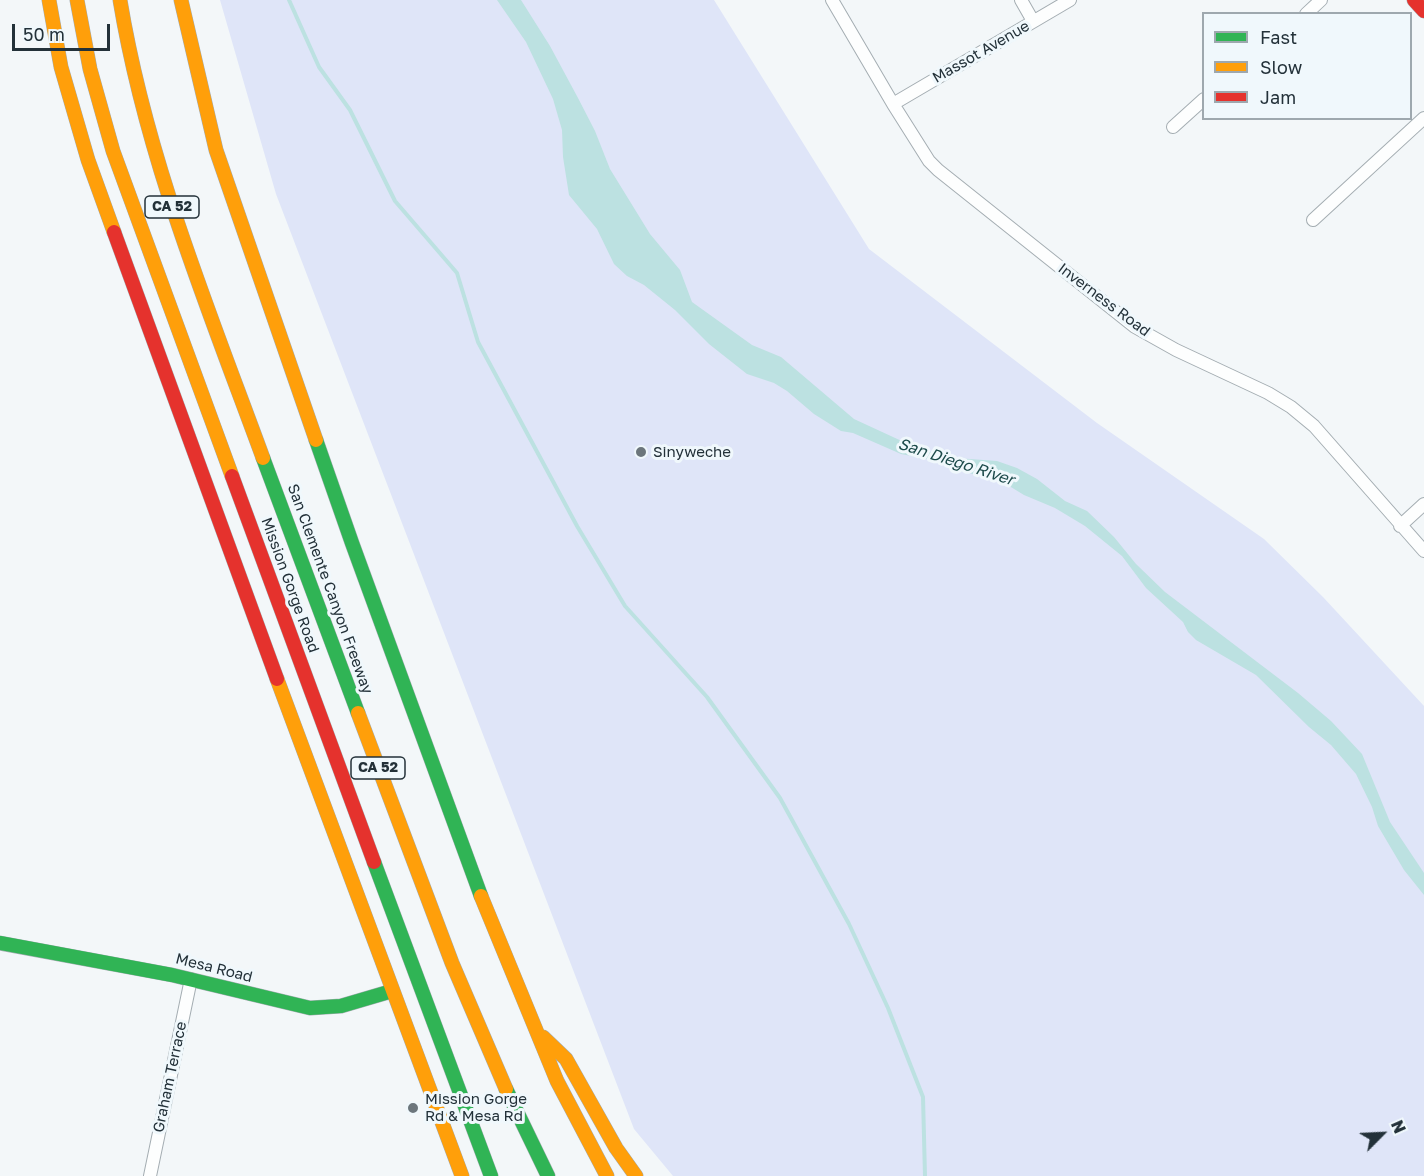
<!DOCTYPE html>
<style>
body{margin:0}
#map{position:relative;width:1424px;height:1176px;overflow:hidden;background:#f3f7f9;font-family:"Golos Text",sans-serif}
canvas{display:block}
.legend{position:absolute;left:1202px;top:12px;width:210px;height:108px;box-sizing:border-box;background:#f0f8fc;border:2px solid #9ea8ae;margin:0;padding:8px 10px;list-style:none;font-size:18px;color:#233139}
.legend li{display:flex;align-items:center;gap:12px;height:30px}
.legend b{width:30px;border:2px solid #9ea8ae}
.north{position:absolute;left:1352px;top:1104px;width:60px;height:60px;-webkit-text-stroke:4px #f0f8fc;paint-order:stroke;rotate:66deg;font-size:16px;font-weight:700;line-height:24px;text-align:center;color:#233139}
.north::after{content:'';display:block;margin:auto;width:21px;height:27px;background:#233139;clip-path:polygon(50% 0,100% 100%,50% 72%,0 100%)}
.scale{position:absolute;left:12px;top:24px;width:98px;height:27px;box-sizing:border-box;border:3px solid #233139;border-top:0;padding-left:8px;font-size:18px;line-height:21px;white-space:nowrap;color:#233139;-webkit-text-stroke:4px #f0f8fc;paint-order:stroke}
</style>
<div id="map">
<canvas width="1424" height="1176"></canvas>
<ul class="legend">
<li><b style="height:8px;background:#30b455"></b>Fast</li>
<li><b style="height:8px;background:#ff9f0a"></b>Slow</li>
<li><b style="height:8px;background:#e5322d"></b>Jam</li>
</ul>
<div class="north">N</div>
<div class="scale">50 m</div>
</div>
<script>
const context = document.querySelector('canvas').getContext('2d');
context.lineJoin = 'round';
function fillPath(path, color) {
  context.fillStyle = color;
  context.fill(path, 'evenodd');
}
function strokePath(path, color, width, dash) {
  context.strokeStyle = color;
  context.lineWidth = width;
  context.lineCap = dash ? 'butt' : 'round';
  context.setLineDash(dash || []);
  context.stroke(path);
}
function drawText(font, color, halo, rows, align = 'center') {
  context.font = font + ' "Golos Text",sans-serif';
  context.lineWidth = 6;
  context.setLineDash([]);
  context.textBaseline = 'middle';
  context.strokeStyle = halo;
  context.fillStyle = color;
  for (const [text, x, y, turn = 0] of rows) {
    context.save();
    context.translate(x, y);
    context.rotate((+turn || 0) * Math.PI / 180);
    context.textAlign = isNaN(turn) ? turn : align;
    if (halo) context.strokeText(text, 0, 0);
    context.fillText(text, 0, 0);
    context.restore();
  }
}
const green = new Path2D(`
 M220,0H714L869,249L1097,423L1264,539L1323,597L1424,706V1176H673L634,1129L276,194Z`);
const water = new Path2D(`
 M497,0H521L550,46L578,98L595,131L610,169L650,234L680,270L692,302L752,345L781,357L854,419L919,449L956,458L997,461L1017,468L1037,479L1065,501L1087,511L1114,537L1136,564L1165,592L1298,693L1331,721L1362,754L1390,822L1424,873V895L1404,870L1378,826L1372,807L1356,774L1331,745L1309,727L1256,675L1196,640L1188,632L1183,622L1146,588L1122,556L1085,526L1055,508L1024,495L1001,481L953,469L932,460L901,454L853,433L841,431L814,414L787,391L774,383L747,374L709,344L675,310L644,285L627,276L614,264L597,229L569,195L563,157L562,130L553,99L526,42Z`);
const stream = new Path2D(`
 M289,0L319,67L350,110L395,201L457,273L478,342L577,526L625,606L707,697L780,798L849,924L888,1008L923,1097L925,1176`);
const street = new Path2D(`
 M832,0L893,104L929,161L938,170L1135,327L1176,350L1268,393L1291,407L1314,426L1424,551
 M1021,0L1033,21
 M1306,14L1321,0
 M893,104L1070,0
 M1173,127L1204,99
 M1313,220L1424,118
 M1400,526L1424,504
 M150,1176L191,979`);
const fast = new Path2D(`
 M316,440L352,543L481,896
 M263,458L358,713
 M374,862L491,1176
 M0,943L172,975L310,1008L341,1006L392,991
 M506,1089L548,1176`);
const slow = new Path2D(`
 M49,0L61,67L88,160L114,232
 M77,0L90,69L113,151L232,476
 M120,0C146,158 208,308 263,458
 M181,0L216,150L316,440
 M277,679L462,1176
 M358,713L452,963L506,1089
 M481,896L557,1081L607,1176
 M543,1037L566,1059L616,1148L636,1176`);
const jam = new Path2D(`
 M1414,0L1424,11
 M114,232L277,679
 M232,476L374,862`);
const markers = [
 [641,452,6,"#6c767c"],
 [413,1108,6,"#6c767c"]
];
const shields = [
 [172,207,54],
 [378,768,54]
];
const shieldNames = [
 ["CA 52",172,207],
 ["CA 52",378,768]
];
const streetNames = [
 ["Massot Avenue",981,52,-30],
 ["Inverness Road",1104,300,37],
 ["Mission Gorge Road",290,585,70],
 ["San Clemente Canyon Freeway",330,589,70],
 ["Mesa Road",214,968,14],
 ["Graham Terrace",170,1077,-78]
];
const poiNames = [
 ["Sinyweche",653,452],
 ["Mission Gorge",425,1099],
 ["Rd & Mesa Rd",425,1116]
];
const waterNames = [
 ["San Diego River",956,462,18]
];
fillPath(green, '#dfe5f8');
fillPath(water, '#bce1e1');
strokePath(stream, '#bce1e1', 4);
strokePath(street, '#a4adb2', 14);
strokePath(fast, '#a4adb2', 15);
strokePath(slow, '#a4adb2', 15);
strokePath(jam, '#a4adb2', 15);
strokePath(street, '#fdfefe', 12);
strokePath(fast, '#30b455', 14);
strokePath(slow, '#ff9f0a', 14);
strokePath(jam, '#e5322d', 14);
for (const [x, y, r, color] of markers) {
  const dot = new Path2D();
  dot.arc(x, y, r, 0, 2 * Math.PI);
  context.fillStyle = color;
  context.fill(dot);
  strokePath(dot, '#f0f8fc', 2);
}
for (const [x, y, w] of shields) {
  const box = new Path2D();
  box.roundRect(x - w / 2, y - 11, w, 22, 4.5);
  context.fillStyle = '#f0f8fc';
  context.fill(box);
  strokePath(box, '#233139', 1.5);
}
drawText('bold 14px', '#233139', null, shieldNames);
drawText('15px', '#233139', '#f0f8fc', streetNames);
drawText('15px', '#233139', '#f0f8fc', poiNames, 'left');
drawText('italic 16px', '#1c4a4a', '#f0f8fc', waterNames);
</script>
